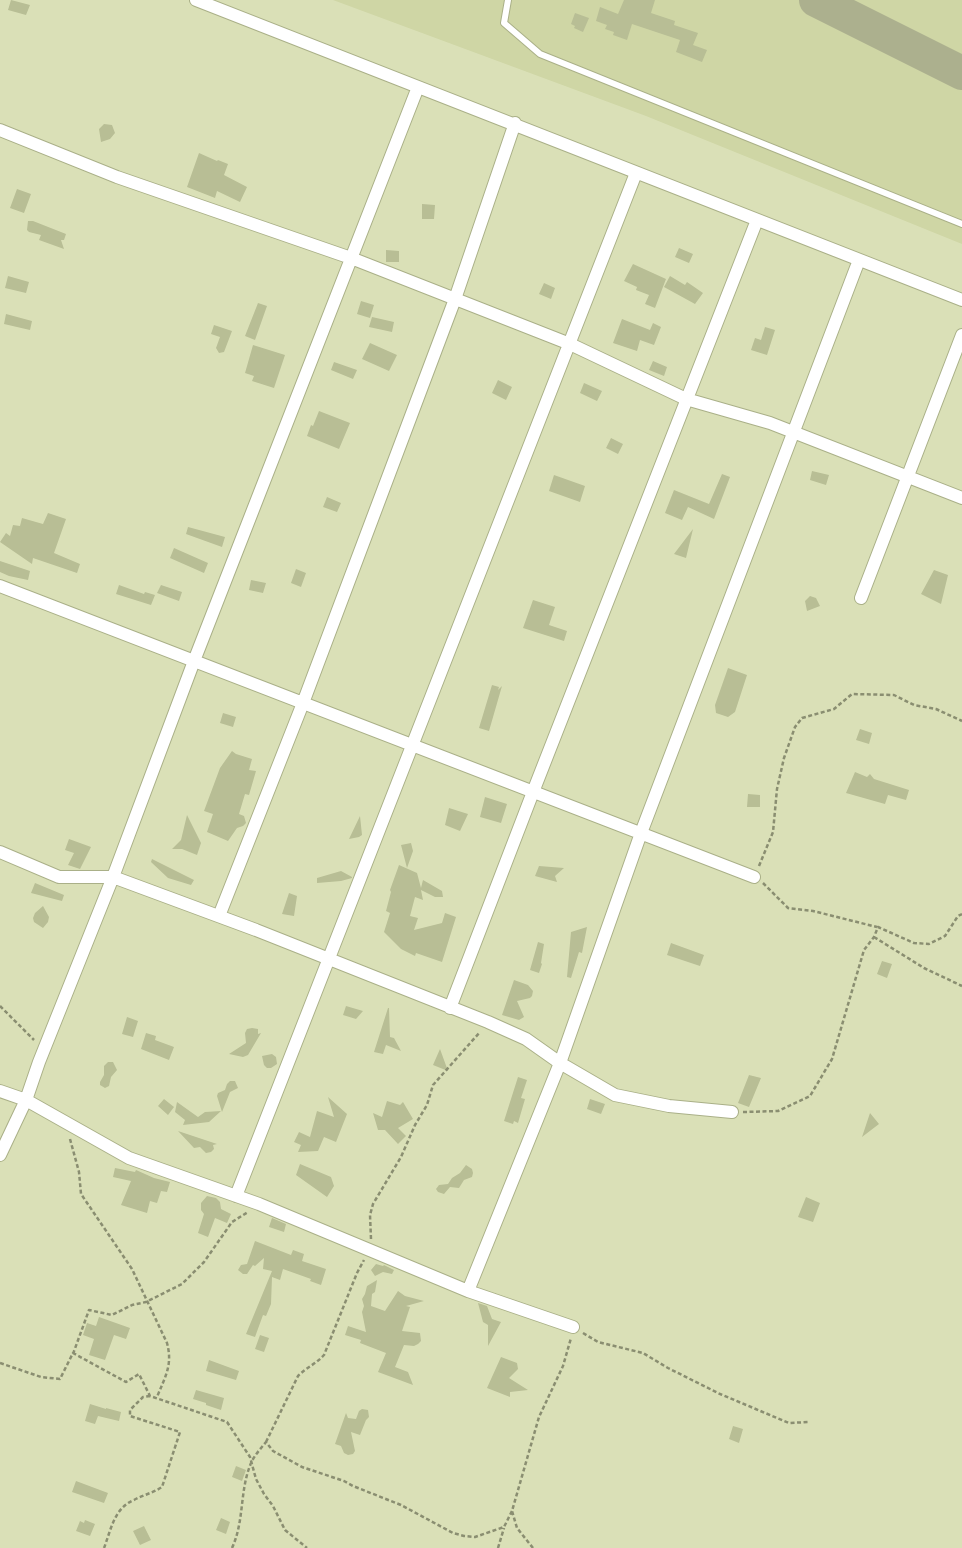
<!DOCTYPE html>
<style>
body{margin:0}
canvas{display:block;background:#dae0b7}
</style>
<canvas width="962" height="1548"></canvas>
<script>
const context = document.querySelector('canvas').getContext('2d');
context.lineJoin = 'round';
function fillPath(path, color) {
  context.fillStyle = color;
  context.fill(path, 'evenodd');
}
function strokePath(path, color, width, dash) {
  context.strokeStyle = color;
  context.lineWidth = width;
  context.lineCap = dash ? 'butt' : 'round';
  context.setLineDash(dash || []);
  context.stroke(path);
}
const built = new Path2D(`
 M333,0H962V244L646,116Z`);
const taxiway = new Path2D(`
 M816,0L962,73`);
const building = new Path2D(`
 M11,0L30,5L26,15L8,10Z
 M624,0H655L651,13L675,21L674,25L698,33L693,45L707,50L702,62L676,52L680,40L632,24L627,40L613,35L614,32L605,29L607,25L596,21L600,7L618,14Z
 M575,13L589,18L583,32L574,28L575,26L571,24Z
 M104,124L112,125L115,133L110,139L101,142L99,129Z
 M199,153L217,161L218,160L228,164L224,175L247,187L240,202L217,191L215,198L187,187Z
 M17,189L31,194L24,213L10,208Z
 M422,204L435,205L434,219H422Z
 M28,221H33L66,234L64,240H61L64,249L39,240L41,235L29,232L27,230Z
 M679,248L693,254L689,263L675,257Z
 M386,250L399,251V262H386Z
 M633,264L666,279L655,308L645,304L649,295L636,290L637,287L624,281Z
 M8,276L29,282L26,293L5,288Z
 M670,276L685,285L687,282L703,293L695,304L664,287Z
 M544,283L555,288L551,299L539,294Z
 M361,301L374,305L370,318L357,314Z
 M258,303L267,306L255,340L245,336Z
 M6,314L32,321L30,330L4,324Z
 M372,317L394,322L392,332L369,327Z
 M622,319L650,330L653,323L661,327L654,345L640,340L637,351L613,343Z
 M214,325L232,331L224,352L219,353L216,348L220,337L211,334Z
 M765,327L775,330L767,355L751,350L755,338L761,340Z
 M370,343L397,355L389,371L362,359Z
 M253,345L285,355L274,388L252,381L254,376L245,373Z
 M653,361L667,367L664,376L649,370Z
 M334,362L357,370L353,379L331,370Z
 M498,380L512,387L506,400L492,393Z
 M584,383L602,391L597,401L580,393Z
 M319,411L350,423L339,449L307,436L311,425L313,426Z
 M611,438L623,444L618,454L606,448Z
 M812,471L829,475L826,485L810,480Z
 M722,474L730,477L714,519L688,507L682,520L665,513L674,490L709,504Z
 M554,475L585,486L580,502L549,491Z
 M327,497L341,503L337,512L323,507Z
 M48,513L66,519L54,553L80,564L77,573L33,558L32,564L0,542L6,533L10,536L13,525L20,526L22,518L43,524Z
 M188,527L225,537L222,547L186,534Z
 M693,529L686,558L674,554Z
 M174,548L208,563L204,573L170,558Z
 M0,561L30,571L28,580L9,576L0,572Z
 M296,569L306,573L301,587L291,583Z
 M934,570L948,575L941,604L921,594Z
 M251,580L266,583L263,593L249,590Z
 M119,585L144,594L145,592L155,595L151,605L116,594Z
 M161,585L182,592L179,601L157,593Z
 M810,596L816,598L820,606L807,611L805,601Z
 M533,600L555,607L549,625L567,631L564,641L523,628Z
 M728,668L747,675L735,712L728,717L716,713L715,705Z
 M492,685L499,687L498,690L502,686L489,731L479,728Z
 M223,713L236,717L233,727L220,723Z
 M860,729L872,733L869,744L856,740Z
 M232,751L236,754L252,759L249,770L256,771L249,795L245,794L239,814L244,816L246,823L243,826L237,828L228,841L207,832L213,814L204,811L220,768Z
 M855,772L867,777L870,774L874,779L909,790L906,800L888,795L885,804L846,793Z
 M748,794L760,795V807H747Z
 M485,797L507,804L501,823L480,817Z
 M449,808L468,814L460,831L445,825Z
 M187,815L201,843L197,855L182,849H172L181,840Z
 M360,816L362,835L359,837L349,839Z
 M69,839L91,847L80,869L68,865L74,853L65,850Z
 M411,843L413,851L407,868L401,845Z
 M152,859L194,880L191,885L168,878L151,862Z
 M399,865L417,873L421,888L423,880L442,891L443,897H435L421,890L423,900L415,897L410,916L418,918L414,930L442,923L445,913L456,917L442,962L416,953L415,956L401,949L384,932L390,913L386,911L391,892L390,890Z
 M539,866L564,868L555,876L557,882L535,876Z
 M341,871L352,877V878L341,881L317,883V878Z
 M35,883L64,895L62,901L31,893Z
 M289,893L297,896L294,916L282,914Z
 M43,906L49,917L48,922L43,928L34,922L33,918L35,913Z
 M587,927L582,953L579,952L571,978L567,977L571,932Z
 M538,942L544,944L541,963L542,964L539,973L530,970Z
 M671,943L704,955L700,966L667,955Z
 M882,961L892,964L887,978L877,974Z
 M514,980L528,985L533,991L532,996L530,998L517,1001L524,1017L519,1020L502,1015Z
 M346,1006L363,1011L356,1019L343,1015Z
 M388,1008H389L390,1037L394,1038L401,1051L386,1045L383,1054L374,1052Z
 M127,1017L138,1021L133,1037L122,1034Z
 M252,1028L258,1029V1034L261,1033L248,1055L243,1057L229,1054L246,1043L245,1033L247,1029Z
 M146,1033L156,1036L155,1040L174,1047L169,1060L141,1049Z
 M440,1049L448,1071L433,1065Z
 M272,1054L276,1057L277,1064L271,1068H267L264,1065L262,1056Z
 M108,1062H113L117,1070L111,1077L109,1086L105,1088L100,1085V1082L104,1075V1066Z
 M749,1075L761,1078L749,1107L738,1103Z
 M518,1077L527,1080L521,1098L525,1099L518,1123L514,1121L513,1124L504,1121Z
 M230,1081H235L238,1088L230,1092L222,1112L217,1096L218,1093L225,1090L227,1084Z
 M328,1097L347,1114L336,1142L324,1137L318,1151L298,1152L301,1145L294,1142L299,1132L310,1137L317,1111L334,1117Z
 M164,1099L174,1107L168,1115L158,1106Z
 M590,1099L605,1104L601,1114L587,1109Z
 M387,1101L400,1105L403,1102L413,1119L398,1128L406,1136L398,1144L385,1130H378L373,1113L382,1117Z
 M177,1102L198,1117L205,1112L221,1111L209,1122L183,1125L185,1120L175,1112Z
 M870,1113L879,1124L862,1137Z
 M178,1131L217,1144L213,1145L214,1149L211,1152L206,1153L200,1147L194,1148Z
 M300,1164L331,1177L334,1186L327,1197L296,1175Z
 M466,1165L472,1169L473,1173L472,1177L464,1180L459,1188L450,1187L444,1194L438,1192L436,1189L439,1185L448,1184L452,1178L460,1173Z
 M115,1168L135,1172L136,1170L154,1178L170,1182L167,1192L161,1191L157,1203L150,1201L147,1213L121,1205L131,1181L113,1177Z
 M207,1196L216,1198L220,1202L221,1209L231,1214L227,1223L215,1218L208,1237L198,1233L204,1214L201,1210V1203Z
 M806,1197L820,1203L813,1222L798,1217Z
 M272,1218L286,1224L284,1232L269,1227Z
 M255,1241L291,1255L293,1250L304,1254L302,1261L326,1269L321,1285L310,1281L311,1279L283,1269L280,1280L272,1277L271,1304L266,1316L263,1315L255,1337L246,1334L272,1271L263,1269L264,1258L255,1266L253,1265L247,1274H243L238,1270L241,1265L247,1264Z
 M376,1264L383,1266L384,1265L394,1270L392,1274L383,1272L375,1276L371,1270Z
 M377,1280L375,1292L372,1294L371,1306L385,1311L398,1291L405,1296L424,1301L406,1306L410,1307L402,1331L420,1333L421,1341L418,1344L414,1346L404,1345L395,1367L408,1372L413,1385L378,1372L386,1353L360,1343L361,1340L345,1335L348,1326L366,1332L362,1312L364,1306L362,1299L365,1294L367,1286Z
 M478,1303L487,1306L492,1319L501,1322L488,1346V1325L483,1322Z
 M99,1317L130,1328L126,1339L114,1335L105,1360L89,1355L94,1339L83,1335L87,1323L96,1326Z
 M260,1335L269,1338L264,1352L255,1349Z
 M501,1357L517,1363L518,1369L509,1378L528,1390L510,1392V1397L487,1388Z
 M209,1360L239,1371L236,1380L206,1371Z
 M196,1390L224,1398L221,1410L206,1405V1403L193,1399Z
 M90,1404L106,1409V1408L121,1412L119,1421L98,1416L95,1424L85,1421Z
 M362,1409L368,1410L369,1417L366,1420L360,1435L351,1432L355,1451L353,1454L348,1455L344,1453L341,1446L335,1444L346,1413L348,1418L356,1419L359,1411Z
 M733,1426L743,1429L739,1443L729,1439Z
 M236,1466L246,1470L242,1481L232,1477Z
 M76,1481L108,1493L104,1503L72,1492Z
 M221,1518L230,1522L226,1534L216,1530Z
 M85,1520L95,1524L90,1536L76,1531L80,1521L84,1523Z
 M144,1526L151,1540L140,1545L133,1531Z`);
const path = new Path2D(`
 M759,866L773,832L777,789L784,758L795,727L802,718L834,709L852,694L894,695L914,705L936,709L962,721
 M763,883L788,908L813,911L877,927
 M874,937L924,968L962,986
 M0,1006L34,1040
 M743,1112L778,1111L810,1096L832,1059L864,950L874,937L878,927L914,943L929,944L945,936L958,916L962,914
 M70,1139L79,1172L81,1194L132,1269L167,1343C173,1365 165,1377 157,1397
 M371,1239L370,1215L373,1204L401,1157L415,1125L427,1105L433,1085L480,1032
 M583,1333L598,1342L643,1353L668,1368L720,1394L789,1423L809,1422
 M73,1354L89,1310L112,1315L132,1305L146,1302L182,1284L204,1262L232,1222L248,1212
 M0,1363L41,1377L60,1379L73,1353L126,1382L139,1374L150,1396L227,1422L250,1457L256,1479L264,1494L273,1506L285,1530L307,1548
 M266,1442L298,1376C307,1367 316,1364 324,1355L357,1273L364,1260
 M104,1548C111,1530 114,1508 134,1500C143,1495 153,1493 162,1487L180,1432L130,1416V1410L143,1397L150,1396
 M232,1548C245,1520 239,1489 252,1461C255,1455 261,1448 266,1442L273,1451L302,1467L344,1481L353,1486L401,1505L453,1533L464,1536L475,1537L504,1527L512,1511
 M498,1548L504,1528
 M533,1548L517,1528L512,1511L539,1417L563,1366L571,1338`);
const service = new Path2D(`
 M508,0L504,23L540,54L962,224`);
const minor = new Path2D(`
 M196,0L962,300
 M0,130L117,177L351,258L570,344L686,399L770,423L962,498
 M0,586L754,877
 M861,598L962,335
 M0,852L59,877H113L256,930L488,1022L526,1039L560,1063L615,1095L669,1106L732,1112
 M219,916L303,703L455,299L515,123
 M450,1008L533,792L757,220
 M0,1091L26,1100L129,1158L259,1204L468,1291L573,1327
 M0,1155L26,1100L39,1062L113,877L194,661L418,87
 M236,1196L636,173
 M468,1291L560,1063L641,833L859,260`);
fillPath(built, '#cfd6a5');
strokePath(taxiway, '#acb08e', 34);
fillPath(building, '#b8be95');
strokePath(service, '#aab088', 8);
strokePath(minor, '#aab088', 14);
strokePath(path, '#8a8e71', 2.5, [4, 2.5]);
strokePath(service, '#fff', 6);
strokePath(minor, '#fff', 12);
</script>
